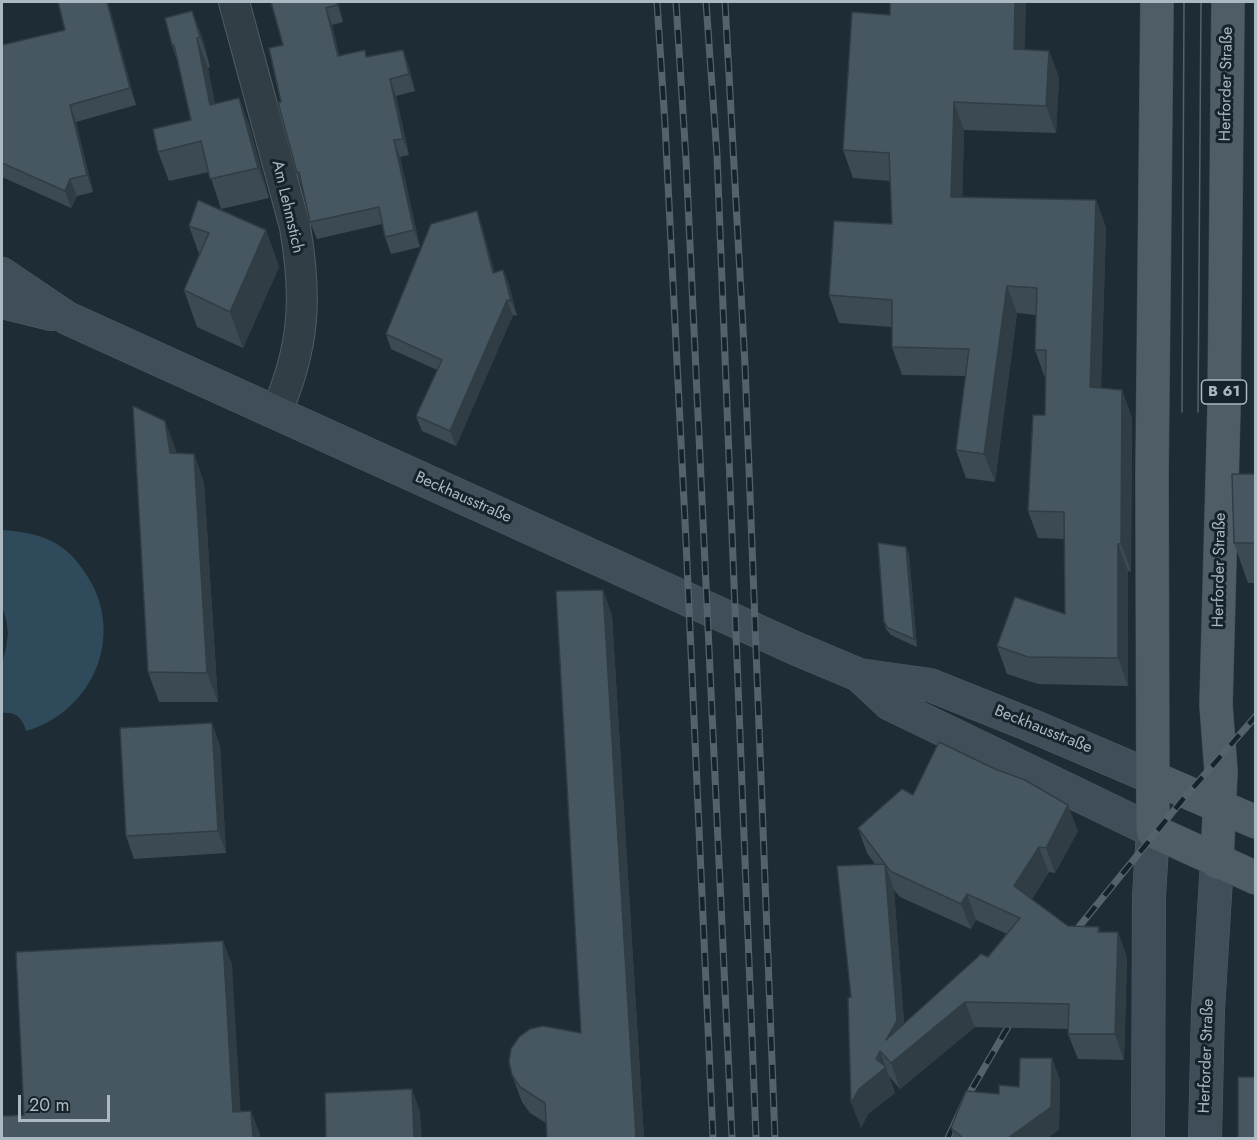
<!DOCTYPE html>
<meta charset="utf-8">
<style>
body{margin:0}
#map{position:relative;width:1257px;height:1140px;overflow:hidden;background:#1e2d35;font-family:Jost,sans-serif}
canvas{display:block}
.frame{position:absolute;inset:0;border:3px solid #abb9c3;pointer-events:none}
.scale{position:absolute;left:18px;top:1095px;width:92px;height:27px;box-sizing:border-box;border:3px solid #abb9c3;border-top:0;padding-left:8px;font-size:18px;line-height:21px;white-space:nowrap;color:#abb9c3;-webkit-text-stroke:4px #17232a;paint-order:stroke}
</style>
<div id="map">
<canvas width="1257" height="1140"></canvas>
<div class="frame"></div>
<div class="scale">20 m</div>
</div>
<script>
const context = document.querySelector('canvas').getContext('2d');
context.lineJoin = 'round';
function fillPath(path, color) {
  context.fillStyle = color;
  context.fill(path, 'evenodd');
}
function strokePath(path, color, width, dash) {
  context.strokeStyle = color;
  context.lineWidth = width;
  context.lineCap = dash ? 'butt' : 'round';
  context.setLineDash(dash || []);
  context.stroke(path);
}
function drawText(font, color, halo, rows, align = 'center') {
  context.font = font + ' Jost,sans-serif';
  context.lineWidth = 6;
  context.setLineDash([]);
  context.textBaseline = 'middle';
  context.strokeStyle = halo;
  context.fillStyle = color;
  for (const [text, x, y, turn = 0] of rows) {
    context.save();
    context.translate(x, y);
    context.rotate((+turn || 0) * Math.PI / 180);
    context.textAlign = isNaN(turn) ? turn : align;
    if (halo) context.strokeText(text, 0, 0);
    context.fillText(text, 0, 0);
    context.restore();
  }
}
const water = new Path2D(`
 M2,530C22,531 45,535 63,548C75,557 84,570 92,584C123,643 89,713 26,731C23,718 15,711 2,713V664L6,648L8,633L6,619L2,606Z`);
const street = new Path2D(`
 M234,2L295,227C307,297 305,346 276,413`);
const secondary = new Path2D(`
 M2,274L67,318L797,649L859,675L930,685L1030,725L1154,778
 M2,302L51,314
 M859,675L890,704L1153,831L1149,896L1148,1138
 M1205,1138L1208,1010L1217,862`);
const primary = new Path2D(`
 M1157,2L1152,475L1153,831L1256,878
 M1154,778L1256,822
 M1217,862L1221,771L1216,705L1224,408L1228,2`);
const tram = new Path2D(`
 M1182,412L1184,2
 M1198,412L1201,2`);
const rail = new Path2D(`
 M657,2L665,124L686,541L713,1138
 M676,2L686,159L732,1138
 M706,2L717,155L756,1138
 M725,2L745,365L775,1138
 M1069,939L1184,798L1256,716
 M948,1138L966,1099L1015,1015`);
const wall = new Path2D(`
 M108,2L136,105L76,122L93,192L77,196L71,208L2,177V45L65,30Z
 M271,2H338L343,22L332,25L339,56L367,57L403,50L409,67L415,91L396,96L409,155L400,157L420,247L391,254L385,237L382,224L317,239L310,222L303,190L297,173L283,45Z
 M890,2H1026L1024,50L1049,51L1059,78L1056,133L964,130L962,197L1096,200L1106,228L1101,388L1122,390L1132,418L1131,572L1128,571V686L1038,684L1007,674L997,646L1065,614L1064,539L1038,538L1028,511L1045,415V378L1035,350L1036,315L1017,313L995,482L966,478L956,450L966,376L902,375L892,347V327L839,323L829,295L892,224L890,181L853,178L843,150L890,15Z
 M192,11L203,40L210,67L208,68L215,104L239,98L250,128L269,198L221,209L209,172L169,181L158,152L191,120L177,60L172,45Z
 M189,226L266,230L279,267L243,348L197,327L184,290L199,254Z
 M482,226L494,273L503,270L509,285L517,316L513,315L456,446L422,431L416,416L437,370L391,349L386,334Z
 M165,421L176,453L194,454L204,483L218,702H159L148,672Z
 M1256,474V583H1248L1234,543Z
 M906,547L909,555L917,647L891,635L886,629L884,622Z
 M603,590L612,616L644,1138H545H547L546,1123L530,1113L522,1102L512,1075L581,1033Z
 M220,745L226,853L134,859L126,836Z
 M913,795L1078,831L1055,873L1049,872L1032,899L1068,926L1099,927L1100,932H1118L1127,958L1124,1060L1078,1059L1068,1034L1069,1029L975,1027L900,1089L889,1076L895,1093L868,1114L861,1128L851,997L875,864L867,853L858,828ZM894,890L900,897L971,929L976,920L1007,934L988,957L904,1024Z
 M1052,1058L1060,1081L1059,1130L1047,1138H954L951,1128L999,1094L1019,1087Z`);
const shadedWall = new Path2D(`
 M107,2H108L136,105L130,88Z
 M336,2H338L343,22Z
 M1015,2H1026L1024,77L1014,49Z
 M326,8L332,25L344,73L338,56Z
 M192,11L203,40L210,67L200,37Z
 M197,38L208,68L221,135L210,105Z
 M403,50L409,67L415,91L409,74Z
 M1049,51L1059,78L1056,133L1046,106Z
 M390,79L396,96L409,155L403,139Z
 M239,98L250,128L269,198L258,168Z
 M954,102L964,130L962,224L951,197Z
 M70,105L76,122L93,192L87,175Z
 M394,140L400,157L420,247L414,230Z
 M70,179L77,196L71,208L65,191Z
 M1096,200L1106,228L1100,415L1090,387Z
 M477,211L482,226L499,288L493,273Z
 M266,230L279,267L243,348L230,312Z
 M503,270L509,285L517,316L511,301Z
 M1007,286L1017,313L995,482L984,454Z
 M507,300L513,315L456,446L450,431Z
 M1122,390L1132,418L1131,572L1121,544Z
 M165,421L176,450L180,482L170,453Z
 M194,454L204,483L218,702L207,673Z
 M1118,544L1128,571V686L1118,658Z
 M906,547L909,555L917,647L914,639Z
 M603,590L612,616L644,1138H636Z
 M212,723L220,745L226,853L218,831Z
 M1068,805L1078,831L1055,873L1046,848Z
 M1039,847L1049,872L1024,911L1014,886Z
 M885,864L894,890L906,1046L965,1002L975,1027L900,1089L891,1063L886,1040Z
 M967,894L976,920L971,929L961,904Z
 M1118,932L1127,958L1124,1060L1115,1034Z
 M223,941L232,964L242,1135L233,1112Z
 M880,1051L895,1093L868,1114L861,1128L851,1103Z
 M1052,1058L1060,1081L1059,1130L1047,1138H1008Z
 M412,1089L420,1111L422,1138H414Z
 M251,1111L260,1134V1138H253Z`);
const building = new Path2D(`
 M58,2H107L130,88L70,105L87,175L70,179L65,191L2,163V45L65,30Z
 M271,2H336L337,5L326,8L338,56L365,50L366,57L403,50L409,74L390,79L403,139L394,140L414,230L385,237L379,207L310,222L299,172L297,173L278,102H281L269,48L283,45Z
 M890,2H1015L1014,49L1049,51L1046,106L954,102L951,197L1096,200L1090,387L1122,390L1121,544H1118V658L1028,657L997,646L1015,597L1065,614L1064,512L1028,511L1033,415H1045L1046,350H1035L1037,288L1007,286L984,454L956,450L969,349L892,347V300L829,295L834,221L892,224L889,153L843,150L852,12L890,15Z
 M192,11L200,37L197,38L210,105L239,98L258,168L210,179L201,141L158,152L153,129L191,120L174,45H172L165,18Z
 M198,200L266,230L230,312L184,290L209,233L189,226Z
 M477,211L493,273L503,270L511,301L507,300L450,431L416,416L442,360L386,334L431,224Z
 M133,406L165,421L170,453L194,454L207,673L148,672Z
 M1232,474H1256V543H1234Z
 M878,543L906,547L914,639L888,628L884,622Z
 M603,590L636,1138H545H547L545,1103L520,1087L512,1075L509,1062L511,1049L519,1037L530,1029L543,1026L581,1033L556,591Z
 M212,723L218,831L126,836L120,728Z
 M939,742L995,769L1025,780L1068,805L1046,848L1039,847L1014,886L1068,926L1099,927L1098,932H1118L1115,1034H1068L1069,1004L965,1002L891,1063L880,1051L876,1059L886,1067L859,1089L851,1103L848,998L851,997L837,866L885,864L858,828L902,789L913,795ZM885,864L890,871L961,904L967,894L1020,918L988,957L981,954L886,1040L897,1021Z
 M223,941L233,1112L251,1111L253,1138H2V1116L24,1115L16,952Z
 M1020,1058H1052L1051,1107L1008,1138H963L951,1128L966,1091L999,1094V1085L1019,1087Z
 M1238,1077H1256V1138H1238Z
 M412,1089L414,1138H326L325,1093Z`);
const shields = [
 [1224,392,45]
];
const shieldNames = [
 ["B 61",1224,392]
];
const streetNames = [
 ["Herforder Straße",1227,84,-89],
 ["Am Lehmstich",287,207,77],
 ["Beckhausstraße",463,498,24],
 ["Herforder Straße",1220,570,-89],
 ["Beckhausstraße",1043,730,22],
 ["Herforder Straße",1207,1056,-88]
];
fillPath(water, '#2f4b5b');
strokePath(street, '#4f5c64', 32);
strokePath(secondary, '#4f5c64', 34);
strokePath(primary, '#3e4a52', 34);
strokePath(street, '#313e46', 30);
strokePath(secondary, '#3f4e59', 33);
strokePath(primary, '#4f5e66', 33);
strokePath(tram, '#53636d', 1.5);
strokePath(rail, '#53636d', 7);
strokePath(rail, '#17232a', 4.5, [14]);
fillPath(wall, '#3c4b53');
fillPath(shadedWall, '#313d44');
fillPath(building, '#465761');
strokePath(building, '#313d44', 1.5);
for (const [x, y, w] of shields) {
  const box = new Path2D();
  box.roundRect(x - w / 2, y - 12, w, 24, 4.5);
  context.fillStyle = '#17232a';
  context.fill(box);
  strokePath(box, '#abb9c3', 1.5);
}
drawText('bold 15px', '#abb9c3', null, shieldNames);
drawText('16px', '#abb9c3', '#17232a', streetNames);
</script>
